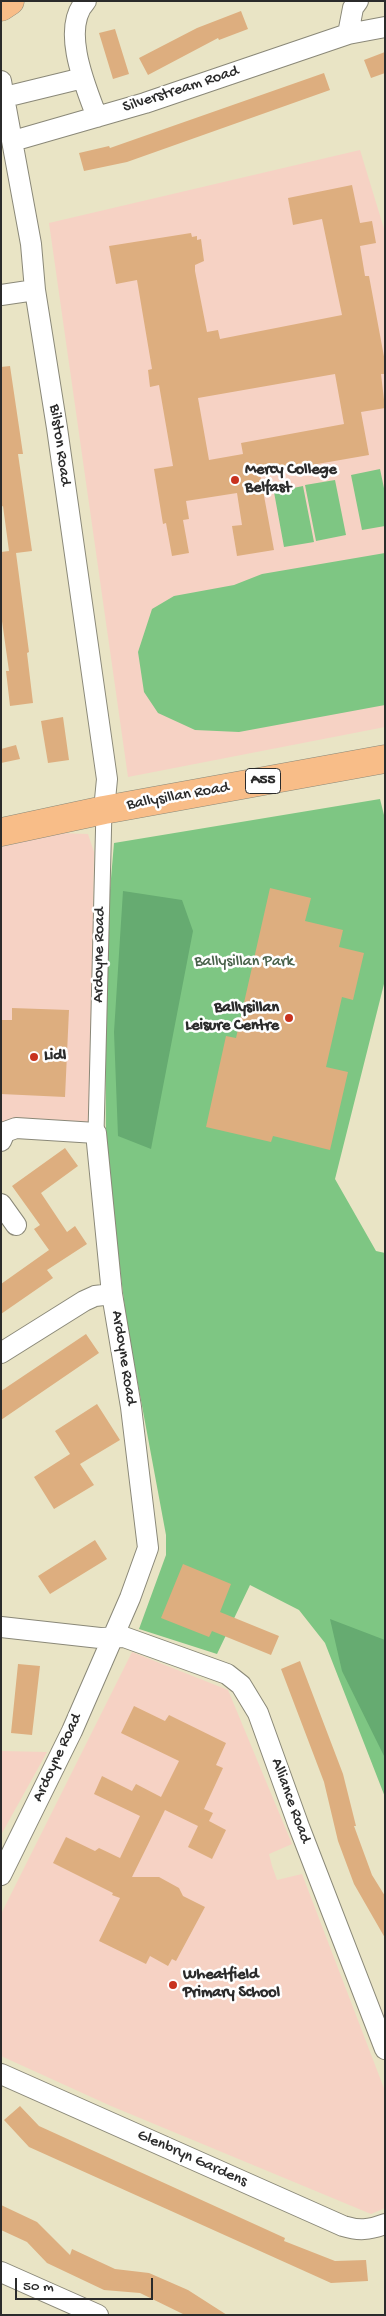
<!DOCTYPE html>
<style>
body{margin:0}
#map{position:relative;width:386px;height:2316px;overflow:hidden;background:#e9e4c5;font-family:"Gochi Hand",sans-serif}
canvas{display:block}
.frame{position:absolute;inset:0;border:2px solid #2b2b2b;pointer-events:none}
.scale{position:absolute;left:15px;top:2278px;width:138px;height:22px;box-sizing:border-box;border:2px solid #2b2b2b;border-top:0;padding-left:6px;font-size:15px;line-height:18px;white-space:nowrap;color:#2b2b2b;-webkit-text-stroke:4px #fff;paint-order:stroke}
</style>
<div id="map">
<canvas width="386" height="2316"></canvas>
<div class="frame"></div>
<div class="scale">50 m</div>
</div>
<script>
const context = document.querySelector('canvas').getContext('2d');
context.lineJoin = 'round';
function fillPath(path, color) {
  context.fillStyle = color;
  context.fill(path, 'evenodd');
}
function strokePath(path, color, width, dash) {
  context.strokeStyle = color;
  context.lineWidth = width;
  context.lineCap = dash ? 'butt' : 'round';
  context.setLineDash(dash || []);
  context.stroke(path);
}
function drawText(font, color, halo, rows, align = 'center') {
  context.font = font + ' "Gochi Hand",sans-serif';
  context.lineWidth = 5;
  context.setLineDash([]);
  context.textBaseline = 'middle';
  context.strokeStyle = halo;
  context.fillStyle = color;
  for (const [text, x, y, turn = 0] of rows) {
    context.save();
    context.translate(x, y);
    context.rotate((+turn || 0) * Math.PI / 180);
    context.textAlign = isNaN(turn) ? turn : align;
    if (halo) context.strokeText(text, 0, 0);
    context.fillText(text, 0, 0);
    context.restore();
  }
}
const built = new Path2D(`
 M360,150L385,232V727L128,777L49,223Z
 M59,833L88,834L94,852L90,1126L5,1121L1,1130V847Z
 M132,1652L228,1690L292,1844L269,1854L272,1866L277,1880L302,1874L385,2091V2208L371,2214L111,2106L1,2056V1914Z
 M1,1751L47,1752L1,1835Z`);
const green = new Path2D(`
 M380,469L385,493V526L362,530L351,475Z
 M335,480L346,535L316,541L305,485Z
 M303,486L314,542L284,547L274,492Z
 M385,553V705L239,732L195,730L158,713L144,692L138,652L152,609L174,596L234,585L262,574Z
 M380,799L385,819V980L335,1179L376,1251L385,1253V1797L325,1643L299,1610L250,1585L217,1654L139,1629L166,1555V1535L127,1325L106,1157L105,949L114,843Z`);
const forest = new Path2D(`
 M123,891L182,900L193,931L151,1149L118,1136L114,1032Z
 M330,1619L385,1640V1758L342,1671Z`);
const building = new Path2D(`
 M241,11L248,29L219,40L218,38L148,75L139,58L197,28Z
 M115,29L129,74L113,79L99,33Z
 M385,52V73L371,78L364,60Z
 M324,73L330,90L127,162L84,171L79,153L109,146L110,148Z
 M352,185L360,223L372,221L376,243L360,246L365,276H369L385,362V374H381L385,408L361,412L369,455L260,474L274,550L237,556L232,526L242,525L237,493L186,501L189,519L183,520L189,553L172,556L166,523L163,524L154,469L173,466L159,385L150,387L148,370L152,369L137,280L116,284L109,246L191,233L192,237L197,236V240L201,239L204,261L195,265V271L207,332L218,330L220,339L342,315L322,219L293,225L288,198ZM335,374L344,424L241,443L243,454L209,460L198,398Z
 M10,366L23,454H18L32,551L16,553L29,652L27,653L33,703L10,706L6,671H9L1,614V552L9,551L3,506L1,507V367Z
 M63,717L69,760L48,763L41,721Z
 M16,745L20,759L1,763V749Z
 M270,888L311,898L305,921L343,930L339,947L364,953L353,1000L342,997L326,1067L348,1072L330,1150L273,1136L271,1142L206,1127L226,1036L236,1038Z
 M12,1008L69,1010L65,1097L1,1094V1020H12Z
 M65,1148L78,1166L41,1193L67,1232L75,1226L87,1244L47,1270L53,1278L1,1314V1284L49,1250L34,1229L40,1225L12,1186Z
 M86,1334L99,1353L1,1420V1391Z
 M97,1404L120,1440L80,1464L94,1485L54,1509L34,1477L70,1454L55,1431Z
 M95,1540L107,1559L50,1594L38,1576Z
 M183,1564L231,1584L220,1612L279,1636L271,1655L212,1631L209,1637L161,1618Z
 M300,1661L343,1774L356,1826H354L372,1875L385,1896V1938L354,1884L338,1841L324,1782L281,1669Z
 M18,1664L40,1666L32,1735L11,1733Z
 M134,1706L165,1721L169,1715L226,1743L216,1765L223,1768L204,1809L213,1813L209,1821L226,1830L212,1859L188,1847L198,1826L165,1810L132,1877H159L179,1888L183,1896L205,1907L176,1961L172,1959L168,1966L150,1956L146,1964L99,1941L120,1898L112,1895L113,1893L53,1863L66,1837L95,1851L99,1848L120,1858L140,1816L94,1794L102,1776L132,1791L136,1784L161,1797L179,1761L121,1733Z
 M20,2106L39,2126L285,2238L284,2241L335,2261L366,2260L368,2281L331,2283L29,2147L4,2120Z
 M1,2205L37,2222L70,2255L72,2249L115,2269L149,2273L188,2290L227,2315H185L140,2293L104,2290L47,2263L27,2242L1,2230Z`);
const pedestrian = new Path2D(`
 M96,1133L104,810`);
const minor = new Path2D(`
 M86,1C60,28 86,88 97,117
 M348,34L353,8L358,1
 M1,81L31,244L35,290L57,428L107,779L104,810
 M5,97L83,78
 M13,141L145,103L348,34L385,27
 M1,295L35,290
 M1,1141L5,1132L16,1128L96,1133L112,1294L131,1407L148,1548L130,1598L72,1731L1,1875
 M1,1204L16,1225
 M1,1353L84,1301L95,1296L112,1294
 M1,1627L100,1638L124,1637L227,1674L241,1685L258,1713L298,1824L385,2049
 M1,2074L343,2226C359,2231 369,2230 385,2224
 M1,2272L98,2315`);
const primary = new Path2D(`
 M1,7L10,1`);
const trunk = new Path2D(`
 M1,832L104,810L385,759`);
const markers = [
 [235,480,5,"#c8321e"],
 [289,1018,5,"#c8321e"],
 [34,1057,5,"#c8321e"],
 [173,1985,5,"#c8321e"]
];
const shields = [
 [263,781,35]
];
const shieldNames = [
 ["A55",263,781]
];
const streetNames = [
 ["Silverstream Road",181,90,-18],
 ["Bilston Road",59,445,82],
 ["Ballysillan Road",178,797,-10],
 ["Ardoyne Road",100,955,-89],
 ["Ardoyne Road",123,1358,81],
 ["Ardoyne Road",58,1758,-65],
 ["Alliance Road",290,1801,70],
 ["Glenbryn Gardens",192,2159,24]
];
const poiNames = [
 ["Mercy College",245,471],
 ["Belfast",245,489],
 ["Ballysillan",279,1009,"right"],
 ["Leisure Centre",279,1027,"right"],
 ["Lidl",44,1057],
 ["Wheatfield",183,1976],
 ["Primary School",183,1994]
];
const parkNames = [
 ["Ballysillan Park",244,963]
];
fillPath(built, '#f6d2c4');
fillPath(green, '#7ec683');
fillPath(forest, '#66ab71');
fillPath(building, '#ddae7f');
strokePath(pedestrian, '#8a8878', 17);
strokePath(minor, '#8a8878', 22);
strokePath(primary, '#8a8878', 29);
strokePath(trunk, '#8a8878', 29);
strokePath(pedestrian, '#fff', 15);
strokePath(minor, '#fff', 20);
strokePath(primary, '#f8bd88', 28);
strokePath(trunk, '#f8bd88', 28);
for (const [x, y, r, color] of markers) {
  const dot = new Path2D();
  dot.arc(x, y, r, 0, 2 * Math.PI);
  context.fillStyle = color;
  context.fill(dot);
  strokePath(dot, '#fff', 2);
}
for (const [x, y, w] of shields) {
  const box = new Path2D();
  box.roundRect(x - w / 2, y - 12.5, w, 25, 4);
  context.fillStyle = '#fff';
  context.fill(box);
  strokePath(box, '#2b2b2b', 1);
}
drawText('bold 15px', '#2b2b2b', null, shieldNames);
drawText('16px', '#2b2b2b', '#fff', streetNames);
drawText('bold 16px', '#2b2b2b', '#fff', poiNames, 'left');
drawText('16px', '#48614a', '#fff', parkNames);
</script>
